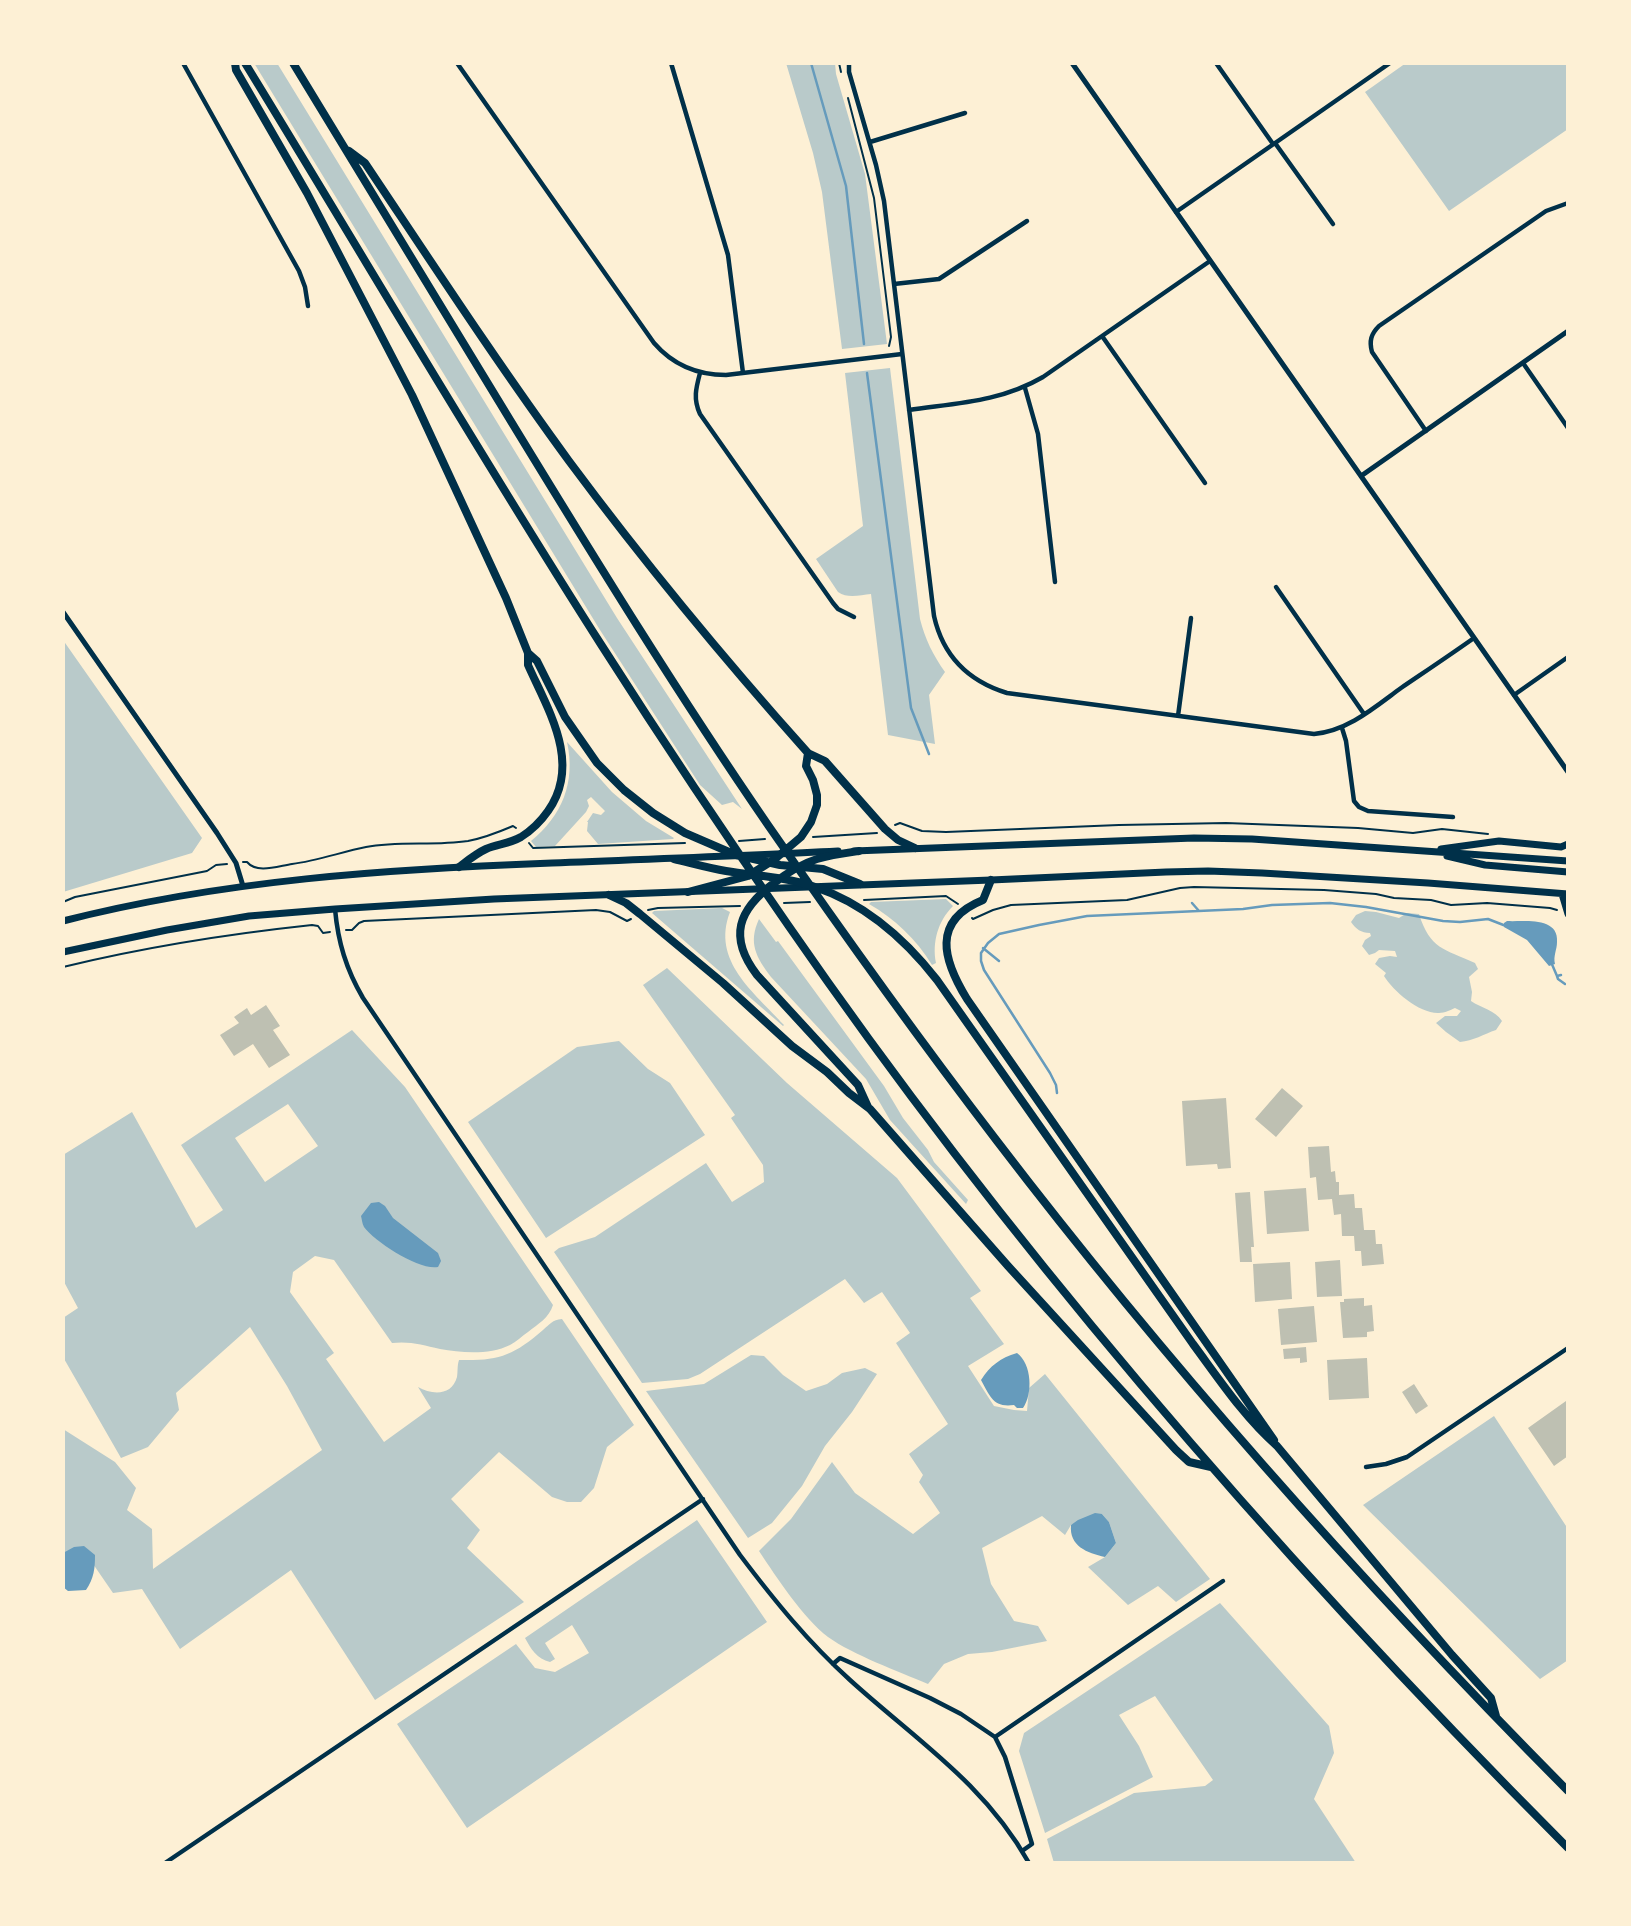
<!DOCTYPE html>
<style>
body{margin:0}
#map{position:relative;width:1631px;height:1926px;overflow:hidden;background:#fdf0d5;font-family:Lato,sans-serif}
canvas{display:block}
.frame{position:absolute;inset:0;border:65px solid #fdf0d5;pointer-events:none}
</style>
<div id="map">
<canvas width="1631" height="1926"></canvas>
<div class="frame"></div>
</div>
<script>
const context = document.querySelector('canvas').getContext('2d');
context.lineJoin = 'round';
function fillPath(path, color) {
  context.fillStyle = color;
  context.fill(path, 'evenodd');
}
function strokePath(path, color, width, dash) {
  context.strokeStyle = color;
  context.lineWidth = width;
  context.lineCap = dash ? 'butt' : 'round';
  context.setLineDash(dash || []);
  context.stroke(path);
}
const green = new Path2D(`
 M254,63H277L617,618L742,809L733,802L722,805L700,785L600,630Z
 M786,63H835L836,74L865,174L887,344L842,349L822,192L813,153Z
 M1406,63H1568V129L1449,211L1365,92Z
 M890,368L920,619C925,639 933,655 945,672L929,695L935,744L888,735L871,594C860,595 848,599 838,592L816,559L863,526L845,373Z
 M63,640L202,838L192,853L63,892Z
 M567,742L612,792L646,821L674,838L673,839L598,844L587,831L588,822H587L593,813L601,815L605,811L591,797L587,800L589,806L586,812L555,846L536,847L531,841C562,816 576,782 567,742Z
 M946,899L953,906C938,921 932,942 936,963L932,965C916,939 895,919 869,904L871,902Z
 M722,908L730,912C711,961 754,992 784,1025L783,1026L652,913L654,911Z
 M1365,911L1376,912L1399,918L1407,913L1419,914C1430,949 1444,949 1475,963L1478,969L1469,977L1472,992L1471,1001C1481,1008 1495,1010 1502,1021L1496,1030C1484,1034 1473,1041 1460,1042L1446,1032L1436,1023L1445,1016H1457L1461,1011L1455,1008C1450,1010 1445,1013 1439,1013C1420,1014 1393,991 1384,976L1386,973L1375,964L1379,958L1390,956L1397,957L1395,951L1379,950L1375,953L1369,955L1362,946L1365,940L1371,936L1370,933C1361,933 1356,929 1351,922L1356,915Z
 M759,919L776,942L778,941L884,1086L903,1118L928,1150L934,1162L968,1200L966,1204L890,1120L866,1079L771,977C756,957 748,943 759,919Z
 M667,968L787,1083L897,1178L981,1291L970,1298L1004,1344L968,1366L994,1406L1014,1410L1027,1411L1029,1388L1045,1374L1210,1579L1176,1602L1158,1586L1128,1605L1088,1567L1105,1557L1116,1543L1109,1522L1102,1514L1071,1525L1065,1535L1042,1516L982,1548L991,1584L1014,1621L1038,1626L1047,1641L992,1652L968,1654L944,1664L928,1684C898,1671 853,1655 828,1637C803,1618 777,1578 759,1551L791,1519L832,1462L855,1493L913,1534L940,1513L919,1482L923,1475L909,1454L948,1424L896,1343L910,1333L882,1292L864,1303L845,1279L700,1374L688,1379L642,1383L554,1252L559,1248L595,1237L706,1163L732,1202L764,1182L763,1165L731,1118L735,1115L643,985Z
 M352,1030L405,1087L553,1305C549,1318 538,1324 528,1332C522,1336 516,1342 510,1345C490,1355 462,1353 440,1349C423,1345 410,1341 392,1343L334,1260L315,1256L293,1272L290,1292L334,1353L326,1359L384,1442L431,1408L418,1387C432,1395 452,1396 457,1377C458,1371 457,1366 459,1360C498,1361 513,1356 543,1330C550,1324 552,1320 562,1319L634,1425L607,1447L594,1488L581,1502H567L552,1497L499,1452L451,1499L480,1530L467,1548L524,1602L375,1700L291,1570L180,1649L142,1589L113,1593L91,1561L63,1555V1429L115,1462L136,1488L127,1510L152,1529L153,1569L322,1450L287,1386L250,1327L176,1393L179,1410L148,1447L121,1458L63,1357V1318L78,1308L63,1280V1155L132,1112L196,1228L223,1210L181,1145ZM288,1104L318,1146L265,1182L235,1138Z
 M619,1041L648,1069L670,1083L705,1135L546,1238L468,1122L577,1047Z
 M751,1355L764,1356L783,1375L806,1391L827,1384L842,1373L865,1368L877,1374L852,1412L825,1446L802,1486L772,1523L748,1538L646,1391L704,1384Z
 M1494,1416L1568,1529V1660L1540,1679L1363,1505Z
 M697,1520L767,1622L467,1828L397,1724L516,1644L535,1668L555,1672L589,1653L572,1625L545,1643L555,1659L550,1662C537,1659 531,1649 525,1638Z
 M1220,1603L1329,1726L1334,1753L1314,1799L1356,1863H1054L1047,1839L1134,1793L1205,1786L1213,1780L1155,1696L1119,1715L1139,1746L1153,1777L1045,1833L1019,1751L1024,1733Z`);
const water = new Path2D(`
 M1507,921C1523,922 1559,916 1557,942C1557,950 1553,956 1555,964L1549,966L1527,940L1504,927V923Z
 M379,1202L385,1206L393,1218L438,1253L441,1261L438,1267C420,1271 375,1242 364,1227C362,1223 362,1220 361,1216L371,1203Z
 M1017,1353C1032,1364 1033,1394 1023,1408H1017L1014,1405C993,1408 990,1396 981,1380C990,1366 1000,1358 1017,1353Z
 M1095,1513L1102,1514L1109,1522L1116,1543L1105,1557C1087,1553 1069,1546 1071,1525L1078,1520Z
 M84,1546L95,1555C95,1569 94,1578 86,1590L68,1591L63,1587V1553L74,1547Z`);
const stream = new Path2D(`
 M811,63L846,186L864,344
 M867,373L911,708L929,754
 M1192,903L1199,911
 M983,948L999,961
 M1551,962L1557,976L1561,975
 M1557,976L1558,979L1565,984
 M1057,1093L1056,1085L1050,1073L984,970L981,961V953L988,943L999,934L1039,925L1087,916L1243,909L1272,905L1330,903L1366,907L1443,921L1460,922L1488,919L1506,926`);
const building = new Path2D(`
 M266,1005L280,1026L273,1030L290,1055L269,1068L253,1044L234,1056L220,1035L239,1023L234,1017L247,1008L251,1015Z
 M1282,1088L1303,1106L1276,1137L1255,1119Z
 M1226,1098L1231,1168L1218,1169L1217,1164L1186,1166L1182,1101Z
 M1329,1146L1331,1172L1335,1171L1336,1182H1339V1195L1354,1194L1355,1208H1362L1364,1230H1375L1376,1244H1382L1384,1264L1362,1266L1361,1251H1355L1354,1236H1342L1341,1214L1334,1215L1332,1199L1318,1200L1316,1177L1310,1178L1308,1147Z
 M1306,1188L1309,1231L1267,1234L1264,1191Z
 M1250,1192L1254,1247H1251L1252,1262H1240L1235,1193Z
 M1340,1260L1342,1296L1317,1297L1315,1262Z
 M1290,1262L1292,1299L1255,1302L1253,1264Z
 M1364,1298V1306L1372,1305L1374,1331L1367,1332V1337L1343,1338L1340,1302H1344V1299Z
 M1314,1306L1317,1342L1281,1345L1278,1309Z
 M1306,1347L1307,1362L1300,1363V1358L1284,1359L1283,1349Z
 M1367,1358L1369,1398L1329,1400L1327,1360Z
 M1414,1384L1428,1406L1416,1414L1402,1392Z
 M1566,1401L1568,1405V1456L1554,1466L1528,1428Z`);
const path = new Path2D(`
 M839,63L841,72
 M848,98L874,198L891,337L889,346
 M895,825L900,823L922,831L946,832L1119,825L1226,823L1358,828L1413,833L1442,829L1488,834
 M813,837L877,833
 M739,841L765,839
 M529,843L533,848L685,843
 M243,862H247C257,874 278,866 292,864C317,861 341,852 366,847C399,841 434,846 468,841C484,838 499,832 513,826L516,828
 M864,900L946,896L958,904
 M63,902L75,897L207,871L216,865L227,864
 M784,903L810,902
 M648,910L658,908L740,906
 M972,918L973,919L993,910L1011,905L1127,900L1180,888L1194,887L1324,890L1376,894L1394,898L1431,900L1451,905L1487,903L1550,908L1557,910
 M346,930H352L359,923L364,921L596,910L610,912L627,921L631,919
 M63,967C145,947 228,934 312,925L318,926L323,933L330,932`);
const minor = new Path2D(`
 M183,63L299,271L305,287L308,306
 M457,63L654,343C673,365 696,375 726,375L902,354
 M671,63L728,255L743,373
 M849,63V72L876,165L884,201L934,616C943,656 968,681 1007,693L1314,734C1348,731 1375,707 1401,688C1426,671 1450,655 1474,638
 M1216,63L1273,144
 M870,142L965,113
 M1275,143L1333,224
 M1176,212L1390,63
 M894,284L939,279L1027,221
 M1102,336L1205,483
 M1523,363L1568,428
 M700,373C696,388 693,399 700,414L833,603L838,609L854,617
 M1025,388L1038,434L1055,582
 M909,410C957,403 1000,402 1043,377L1210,261
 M1426,431L1372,352C1369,341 1371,334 1379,326L1546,211L1568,203
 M1276,587L1364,714
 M1514,695L1568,657
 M1178,716L1191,618
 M1342,728L1346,741L1354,801L1359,807L1368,811L1453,817
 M335,909C338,942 346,969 363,998L740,1555C774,1600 808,1642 850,1680C916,1740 984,1783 1029,1863
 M1366,1467L1386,1464L1407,1457L1568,1348
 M833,1664L840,1658L930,1698L961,1714L995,1737L1005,1757L1032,1844L1022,1851
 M995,1737L1223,1581
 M165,1863L703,1499`);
const tertiary = new Path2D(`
 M1072,63L1568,772
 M1361,476L1568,331
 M63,612L217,833L236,863L243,886`);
const trunk = new Path2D(`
 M1441,849L1499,841L1561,847L1568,844
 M854,851L1194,838L1252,839L1568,861
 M1447,856L1485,865L1568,872
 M1562,894L1568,914
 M63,921C223,880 388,869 552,863C647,859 743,856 838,851
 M63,952L167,930L249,916L335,909L494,899L991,880L1166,872L1208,871L1262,873L1428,883L1568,894`);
const motorway = new Path2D(`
 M235,63L236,70L307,193L412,395L506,598L528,653V665C548,710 582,763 548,811C541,821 532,830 521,837C509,844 497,844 486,849C477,853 467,861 459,867
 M245,63C364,257 479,454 602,646C662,740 724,833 788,925C1017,1257 1284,1563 1568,1848
 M293,63C366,183 439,303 512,423C595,559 678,694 768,825C842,932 918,1038 997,1141C1172,1370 1365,1586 1568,1791
 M349,151L365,163C432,263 498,364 569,461C644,562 724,659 808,753L825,761L885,829L898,840L915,848
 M528,653L537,661L565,717L597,763L624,790L653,813L685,833L736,855L780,865L823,869L860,884
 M859,851C845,853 830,855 817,859C801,864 787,873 774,883C738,910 728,937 757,975L858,1085L868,1107
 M674,859C691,863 709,868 726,871C756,876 787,877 815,887C866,904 905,939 937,980L1193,1344C1219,1379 1244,1417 1277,1446L1452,1655L1491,1698L1496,1716
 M991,880L983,900C931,921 943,960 967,999L1274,1440
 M688,892L748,876L775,859L801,837L811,822L817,805V795L813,780L806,766L808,753
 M609,895L626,903L640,914L723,983L792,1046L827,1072L849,1093L870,1109L1008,1266L1176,1450L1189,1462L1211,1467`);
fillPath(green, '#b9caca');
fillPath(water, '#669bbc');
strokePath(stream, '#669bbc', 2.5);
fillPath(building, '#bec0b2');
strokePath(path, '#003049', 2);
strokePath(minor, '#003049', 4.5);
strokePath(tertiary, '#003049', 5);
strokePath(trunk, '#003049', 7);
strokePath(motorway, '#003049', 8);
</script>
